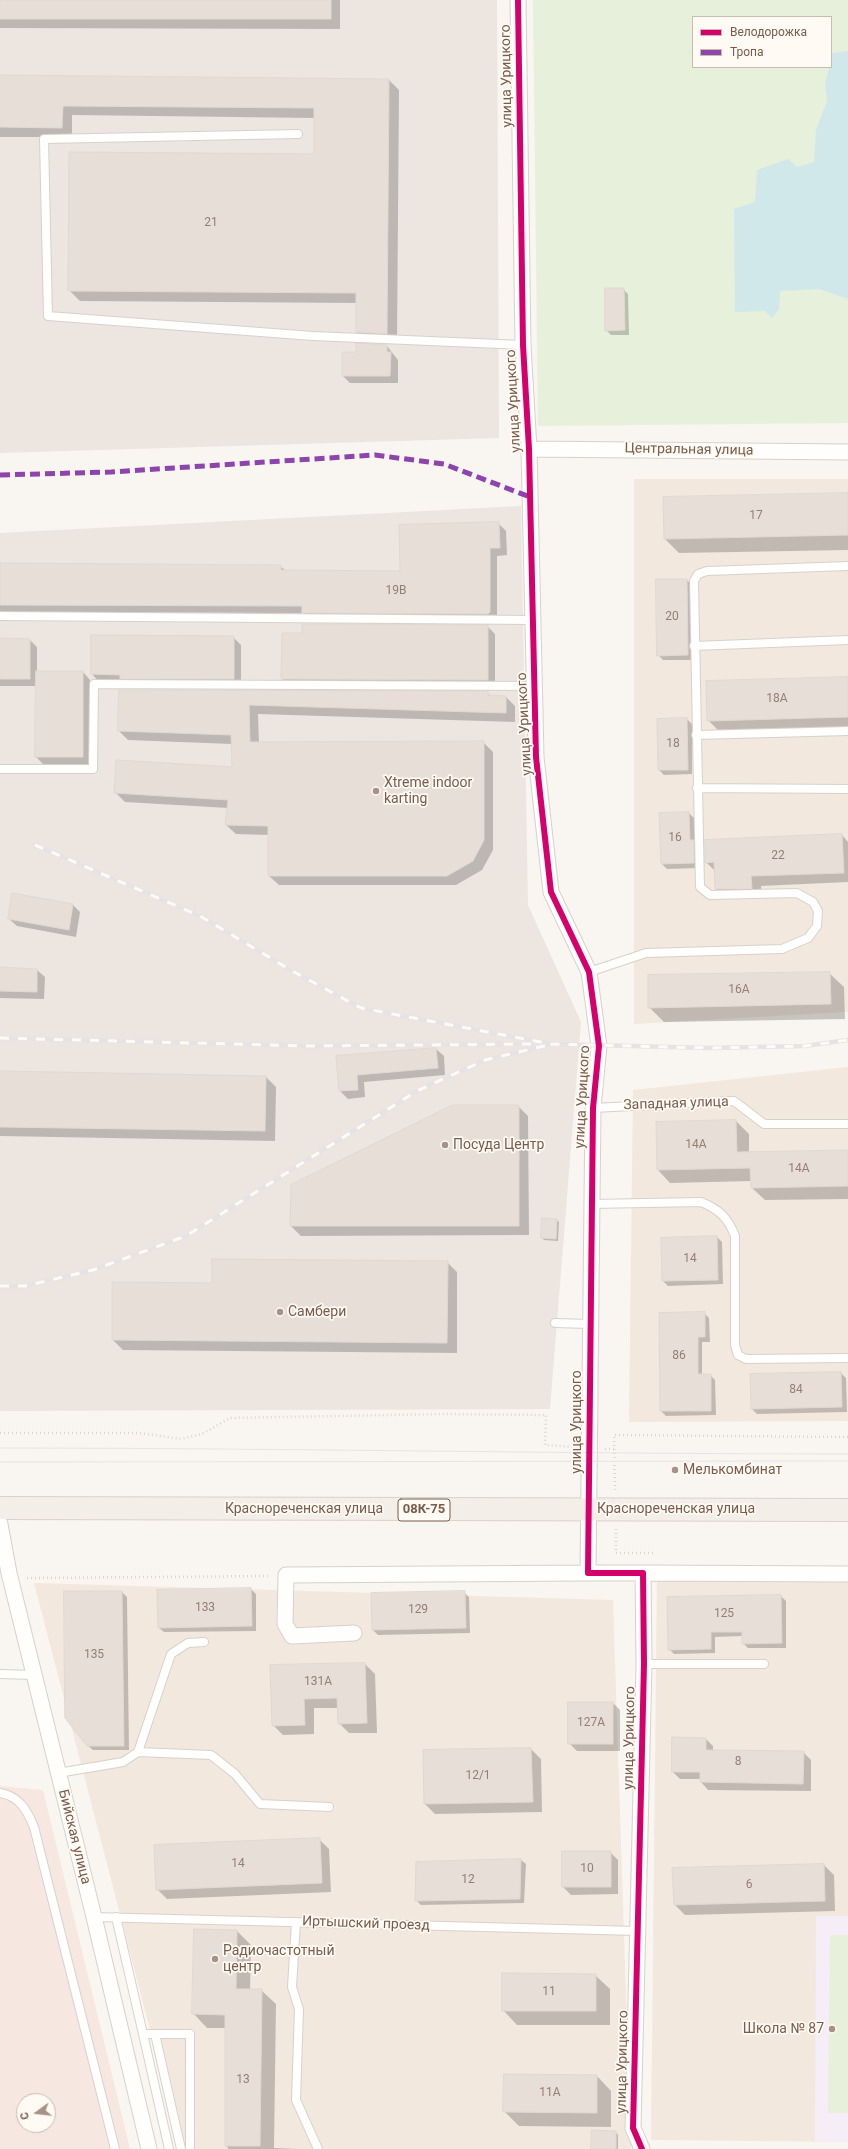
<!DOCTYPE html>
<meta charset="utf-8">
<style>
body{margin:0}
#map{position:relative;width:848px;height:2149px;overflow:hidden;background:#f9f5f0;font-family:Roboto,sans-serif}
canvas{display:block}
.legend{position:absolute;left:692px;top:16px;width:140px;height:52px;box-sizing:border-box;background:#fffaf3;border:1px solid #cabbb1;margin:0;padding:5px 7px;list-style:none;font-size:12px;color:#7a5c4d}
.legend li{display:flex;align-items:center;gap:8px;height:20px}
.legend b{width:20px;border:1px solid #cabbb1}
.north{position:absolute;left:16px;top:2093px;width:40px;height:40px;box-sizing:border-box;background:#fffaf3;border:1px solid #cabbb1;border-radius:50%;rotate:255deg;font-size:11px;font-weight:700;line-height:16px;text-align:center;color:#7a5c4d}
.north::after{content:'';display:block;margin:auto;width:14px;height:18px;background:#a69286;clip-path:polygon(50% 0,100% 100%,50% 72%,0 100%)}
</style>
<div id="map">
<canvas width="848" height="2149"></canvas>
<ul class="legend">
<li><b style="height:5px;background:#d6006c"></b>Велодорожка</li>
<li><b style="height:5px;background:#8e44ad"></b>Тропа</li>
</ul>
<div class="north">С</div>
</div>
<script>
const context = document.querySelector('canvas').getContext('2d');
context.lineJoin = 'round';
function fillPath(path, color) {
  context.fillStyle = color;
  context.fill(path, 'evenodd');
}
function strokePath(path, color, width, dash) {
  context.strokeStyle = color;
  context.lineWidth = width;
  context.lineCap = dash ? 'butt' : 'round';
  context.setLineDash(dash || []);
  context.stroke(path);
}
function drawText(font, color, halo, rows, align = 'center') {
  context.font = font + ' Roboto,sans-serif';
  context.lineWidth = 3.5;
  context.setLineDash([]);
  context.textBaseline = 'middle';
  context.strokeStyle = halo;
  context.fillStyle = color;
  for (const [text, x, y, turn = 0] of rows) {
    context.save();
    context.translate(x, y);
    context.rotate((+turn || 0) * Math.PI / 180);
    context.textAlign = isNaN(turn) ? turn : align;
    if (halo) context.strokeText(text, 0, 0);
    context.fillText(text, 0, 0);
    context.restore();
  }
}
const residential = new Path2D(`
 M634,479H848V1012L634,1024Z
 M848,1067V1421L629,1422L633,1090Z
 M657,1580L848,1582V2142L651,2140Z
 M34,1583L613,1600L631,2149H181Z`);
const commercial = new Path2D(`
 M0,1786L43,1790L130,2149H0ZM24,2101H48V2125H24Z`);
const industrial = new Path2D(`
 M0,0H497L499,438L0,453Z
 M521,506L528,905L581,1022L550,1409L0,1411V533Z`);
const education = new Path2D(`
 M816,1916H848V2142H815Z`);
const green = new Path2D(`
 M533,0H848V423L538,426ZM693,17H831V67H693Z
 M830,1935H848V2113H828Z`);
const water = new Path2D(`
 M848,51V299L819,289L780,291L779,309L772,318L765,311L735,312L734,209L755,202L757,170L788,159L797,167L814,162L816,130L827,101L825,84L829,67H831L832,53Z`);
const shadow = new Path2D(`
 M0,0H340V29L0,28Z
 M0,76L389,80L399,90L397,343L367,342L357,332V303L80,301L70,291V153L315,155V118L72,115V137H0Z
 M623,289L628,294L629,335H611L606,330Z
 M387,346L398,360V383H350L343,376L357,353Z
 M848,494V550L679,553L665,539Z
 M498,523L506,531L507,555L497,556V620H311L304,613L0,612V564L280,566L286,571L401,572Z
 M687,580L692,585L693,660H663L658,655Z
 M487,626L495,634V688L290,687L282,679Z
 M233,637L241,645V686L99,682L92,674Z
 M0,639L30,640L37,647V672H83L90,680V765H44L36,757L37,686H0Z
 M848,678V727L718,730L708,720Z
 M120,691L487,692L491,697H506L515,706V722L258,714L259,743L483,742L493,752V850L482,870L456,885H279L269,876V835L236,834L226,825L228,808L125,802L115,792L233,768L232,744L128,740L119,731Z
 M687,719L692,724V774L664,775L659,770Z
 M689,813L694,818V842L698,846L699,868L667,869L662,864L660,814Z
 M842,835L848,842V882L761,886L762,898L726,899L716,889V872L706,862Z
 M73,905L80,912L76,937L17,926L9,919Z
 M0,968L37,970L45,977L44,999L0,998Z
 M829,973L844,987L845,1019L664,1022L649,1007Z
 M436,1049L444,1056L445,1075L364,1082L365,1097L348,1099L340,1091L337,1057Z
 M0,1072L266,1077L276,1087L275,1141L0,1136Z
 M518,1106L528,1116L529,1235L301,1236L291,1226Z
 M736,1121L749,1134V1153L848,1151V1199L765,1200L752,1188V1181L670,1183L658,1170L657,1123Z
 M557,1220L559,1222L558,1241L544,1240L542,1238Z
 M717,1237L722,1242L723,1284L668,1286L663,1281Z
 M447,1262L457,1272V1353L123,1350L113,1340L213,1284Z
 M704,1313L709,1318L710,1342H702V1375H710L715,1380L716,1415L666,1416L661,1411Z
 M841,1373L846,1378L847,1412L757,1414L752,1409Z
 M251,1589L256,1594V1631L164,1632L159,1628Z
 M122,1592L127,1597L129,1750H93L87,1745Z
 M464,1592L469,1597L470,1633L378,1635L373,1630Z
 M781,1596L786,1601V1648H748L743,1643V1636L715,1637V1653L674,1654L669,1649Z
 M365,1664L375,1674L377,1733H349L339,1723L338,1708H314V1734L283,1735L273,1725L271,1666Z
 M613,1703L620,1710V1751H577L569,1743Z
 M706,1739L713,1746V1751L803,1752L811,1760V1791L708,1790L701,1782V1779H680L673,1772Z
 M531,1749L541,1759L542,1812L435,1814L425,1804L424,1751Z
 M319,1839L329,1849L331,1892L167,1899L157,1889Z
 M563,1852H610L618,1860V1894L571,1895L563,1887Z
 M521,1860L526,1864L524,1903L421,1905L416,1900Z
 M824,1865L834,1875L835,1911L685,1915L675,1905Z
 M237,1931L251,1945L250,1990H261L276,2004L274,2148L298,2149H229L226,2146V2028H207L193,2013Z
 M595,1975L610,1989V2025H517L503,2010Z
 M597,2076L611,2091V2127L519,2126L504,2111Z
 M593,2131L616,2132L618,2135V2149H592Z`);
const building = new Path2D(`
 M0,0H331V19H0Z
 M0,75L389,79L387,334L356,332V293L68,291L69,152L314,154V108L63,106L62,128L0,127Z
 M605,288H624L625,330L605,331Z
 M356,343L387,345V352H391L390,376H342V352H356Z
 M848,493V535L664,539L663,497Z
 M499,522L500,548H490V612L488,614L302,613V606L0,605V563L281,565V570L400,571L399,525Z
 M656,579H687L688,655L657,656Z
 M302,624L488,625V680L281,679L282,633H302Z
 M91,635L234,636V679H120V675L91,674Z
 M0,638L30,639V679H0Z
 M36,671H83V757H35Z
 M848,677V717L707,721L706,681Z
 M119,690L488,691V695L506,696V713L249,705L250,742L484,741V840L473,861L447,876H268V826L225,825L228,800L114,793L116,760L232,767L231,735L118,731Z
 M687,718L688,770H658L657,719Z
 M689,812L690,840H694V863L661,864L659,813Z
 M842,834L844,873L751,876L752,889H715L714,862L705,863V840Z
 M12,893L73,904L69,930L8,919Z
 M0,967L37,969V992L0,991Z
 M830,972L831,1004L648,1008V975Z
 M436,1048L438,1068L357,1075L358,1090L339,1091L336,1056Z
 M0,1071L266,1076L265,1131L0,1127Z
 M453,1105H519V1226H290L291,1185Z
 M736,1120L737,1152L848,1150V1186L751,1188L750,1168L657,1170L656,1122Z
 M542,1218L557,1219L556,1239L541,1238Z
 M717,1236L718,1280L662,1281L661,1238Z
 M212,1259L448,1261L447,1343L112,1340V1282L212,1283Z
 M705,1312V1337H698V1374H711V1411H660L659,1313Z
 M841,1372L842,1407L751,1409L750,1374Z
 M251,1588L252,1626L158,1628L157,1590Z
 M64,1591H122L124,1746H87L65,1718Z
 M465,1591L466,1628L372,1630L371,1593Z
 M781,1595L782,1643L742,1644V1632H711V1649L668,1650L667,1597Z
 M365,1663L367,1723L338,1724L337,1698L304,1699L305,1725L272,1726L270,1665Z
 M568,1702H613V1744H568Z
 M672,1737L706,1738V1750L804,1751L803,1784L700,1782V1772H672Z
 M531,1748L533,1802L424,1804L423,1750Z
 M320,1838L322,1883L156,1890L154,1845Z
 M562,1851H611V1887H562Z
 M521,1859L520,1899L415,1901L416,1862Z
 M824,1864L825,1901L674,1905L672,1868Z
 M194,1929L237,1930L236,1989H262L260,2146H225V2015L192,2014Z
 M502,1973L596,1974V2011H502Z
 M504,2074L597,2075V2113L503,2112Z
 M592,2130L616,2131V2149H591Z`);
const path = new Path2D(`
 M0,1433H139L181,1439L202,1434L230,1418L443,1414L546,1415L545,1445L574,1447
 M605,1449H614
 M615,1490L614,1435L848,1437
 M616,1529V1553H653
 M27,1578L270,1576`);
const lane = new Path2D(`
 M298,134L44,139L48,316L313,336L523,345
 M0,616L533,620
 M694,646L848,640
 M696,735L848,731
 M0,769H93L94,684L535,686
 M697,788L848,789
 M589,972L646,953L782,949L808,938L817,926L818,911L813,902L797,893L710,895L700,887L694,581L698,574L707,571L848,566
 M593,1108L734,1101L764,1124H848
 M591,1204L701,1202C719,1209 728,1218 735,1236V1345L738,1355L746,1359L848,1358
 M555,1323L589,1324
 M644,1664H764
 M0,1674L34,1675
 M138,1752L211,1755L235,1774L260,1804L329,1807
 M58,1773L123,1762L138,1752L171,1654L188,1643L204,1642
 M0,1793C19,1796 27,1810 34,1827L115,2149
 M94,1917L638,1931
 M116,1917L143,2034H190V2149
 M296,1922L292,1987L299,2009L296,2100L318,2149
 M143,2034L169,2149
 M155,2034L181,2149`);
const street = new Path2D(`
 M518,0L523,345L529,449L536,757L551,892L589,972L599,1046L593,1108L588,1573H643L644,1664L633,2128L642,2149
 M529,449L848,452
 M0,1524L9,1573L94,1917L149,2149
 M643,1573L848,1574
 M354,1633L292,1636L285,1624L286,1575L588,1573`);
const primary = new Path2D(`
 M0,1508L848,1510`);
const tram = new Path2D(`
 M0,1448C283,1448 565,1454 848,1454
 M0,1462L848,1461`);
const rail = new Path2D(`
 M35,845L200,916L294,972L361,1008L551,1044L710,1048L805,1046L848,1040
 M0,1038L309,1046L531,1044
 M0,1286H25L93,1270L186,1236L417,1091L485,1060L548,1045`);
const quiet = new Path2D(`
 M0,475L111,472L375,455L444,464L530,497`);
const cycleway = new Path2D(`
 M518,0L523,345L529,449L536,757L551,892L589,972L599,1046L593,1108L588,1573H643L644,1664L633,2128L642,2149`);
const markers = [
 [376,791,4,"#a69286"],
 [445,1145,4,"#a69286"],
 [280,1312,4,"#a69286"],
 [675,1470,4,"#a69286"],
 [215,1959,4,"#a69286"],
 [832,2029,4,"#a69286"]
];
const numberNames = [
 ["21",211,223],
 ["17",756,516],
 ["19В",396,591],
 ["20",672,617],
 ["18А",777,699],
 ["18",673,744],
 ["16",675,838],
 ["22",778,856],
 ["16А",739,990],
 ["14А",696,1145],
 ["14А",799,1169],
 ["14",690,1259],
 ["86",679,1356],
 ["84",796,1390],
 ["133",205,1608],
 ["129",418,1610],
 ["125",724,1614],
 ["135",94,1655],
 ["131А",318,1682],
 ["127А",591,1723],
 ["8",738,1762],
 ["12/1",478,1776],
 ["14",238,1864],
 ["10",587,1869],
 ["12",468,1880],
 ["6",749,1885],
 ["11",549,1992],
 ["13",243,2080],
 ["11А",550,2093]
];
const shields = [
 [424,1510,52]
];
const shieldNames = [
 ["08К-75",424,1510]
];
const streetNames = [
 ["улица Урицкого",507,76,-91],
 ["улица Урицкого",514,401,-93],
 ["Центральная улица",689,450,1],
 ["улица Урицкого",525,724,-93],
 ["улица Урицкого",583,1097,-87],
 ["Западная улица",676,1104,-2],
 ["улица Урицкого",577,1422,-90],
 ["Краснореченская улица",304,1509],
 ["Краснореченская улица",676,1509],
 ["улица Урицкого",630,1738,-89],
 ["Бийская улица",74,1837,76],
 ["Иртышский проезд",366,1924,2],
 ["улица Урицкого",623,2062,-89]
];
const poiNames = [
 ["Xtreme indoor",384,783],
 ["karting",384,799],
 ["Посуда Центр",453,1145],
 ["Самбери",288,1312],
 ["Мелькомбинат",683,1470],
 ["Радиочастотный",223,1951],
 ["центр",223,1967],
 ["Школа № 87",824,2029,"right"]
];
fillPath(residential, '#f2e8de');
fillPath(commercial, '#f6e8e1');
fillPath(industrial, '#ede5e0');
fillPath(education, '#f6eef6');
fillPath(green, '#e7f0db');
fillPath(water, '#d0e8ea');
fillPath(shadow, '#0003');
fillPath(building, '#e6ded7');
strokePath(building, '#e2d8d2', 1);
strokePath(lane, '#d7d1cb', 10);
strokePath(street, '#d7d1cb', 17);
strokePath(primary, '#dad1cc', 24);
strokePath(path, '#dcd5d0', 2.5, [1, 3]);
strokePath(lane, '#fefefd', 8);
strokePath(street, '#fefefd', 15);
strokePath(primary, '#f3eee8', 22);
strokePath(tram, '#e6e3e7', 1);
strokePath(rail, '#e6e3e7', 4.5);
strokePath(rail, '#fffaf3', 3, [9]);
strokePath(quiet, '#8e44ad', 5, [10, 5]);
strokePath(cycleway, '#d6006c', 6);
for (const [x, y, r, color] of markers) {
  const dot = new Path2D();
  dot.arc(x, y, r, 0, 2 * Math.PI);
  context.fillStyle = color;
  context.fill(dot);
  strokePath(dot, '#fffaf3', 1.5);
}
drawText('12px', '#977e72', null, numberNames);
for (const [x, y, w] of shields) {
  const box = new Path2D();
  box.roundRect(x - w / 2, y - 11, w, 22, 3);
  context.fillStyle = '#fffaf3';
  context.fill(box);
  strokePath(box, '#7a5c4d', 1);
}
drawText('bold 13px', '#7a5c4d', null, shieldNames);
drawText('14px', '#7a5c4d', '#fffaf3', streetNames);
drawText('14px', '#7a5c4d', '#fffaf3', poiNames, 'left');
</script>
